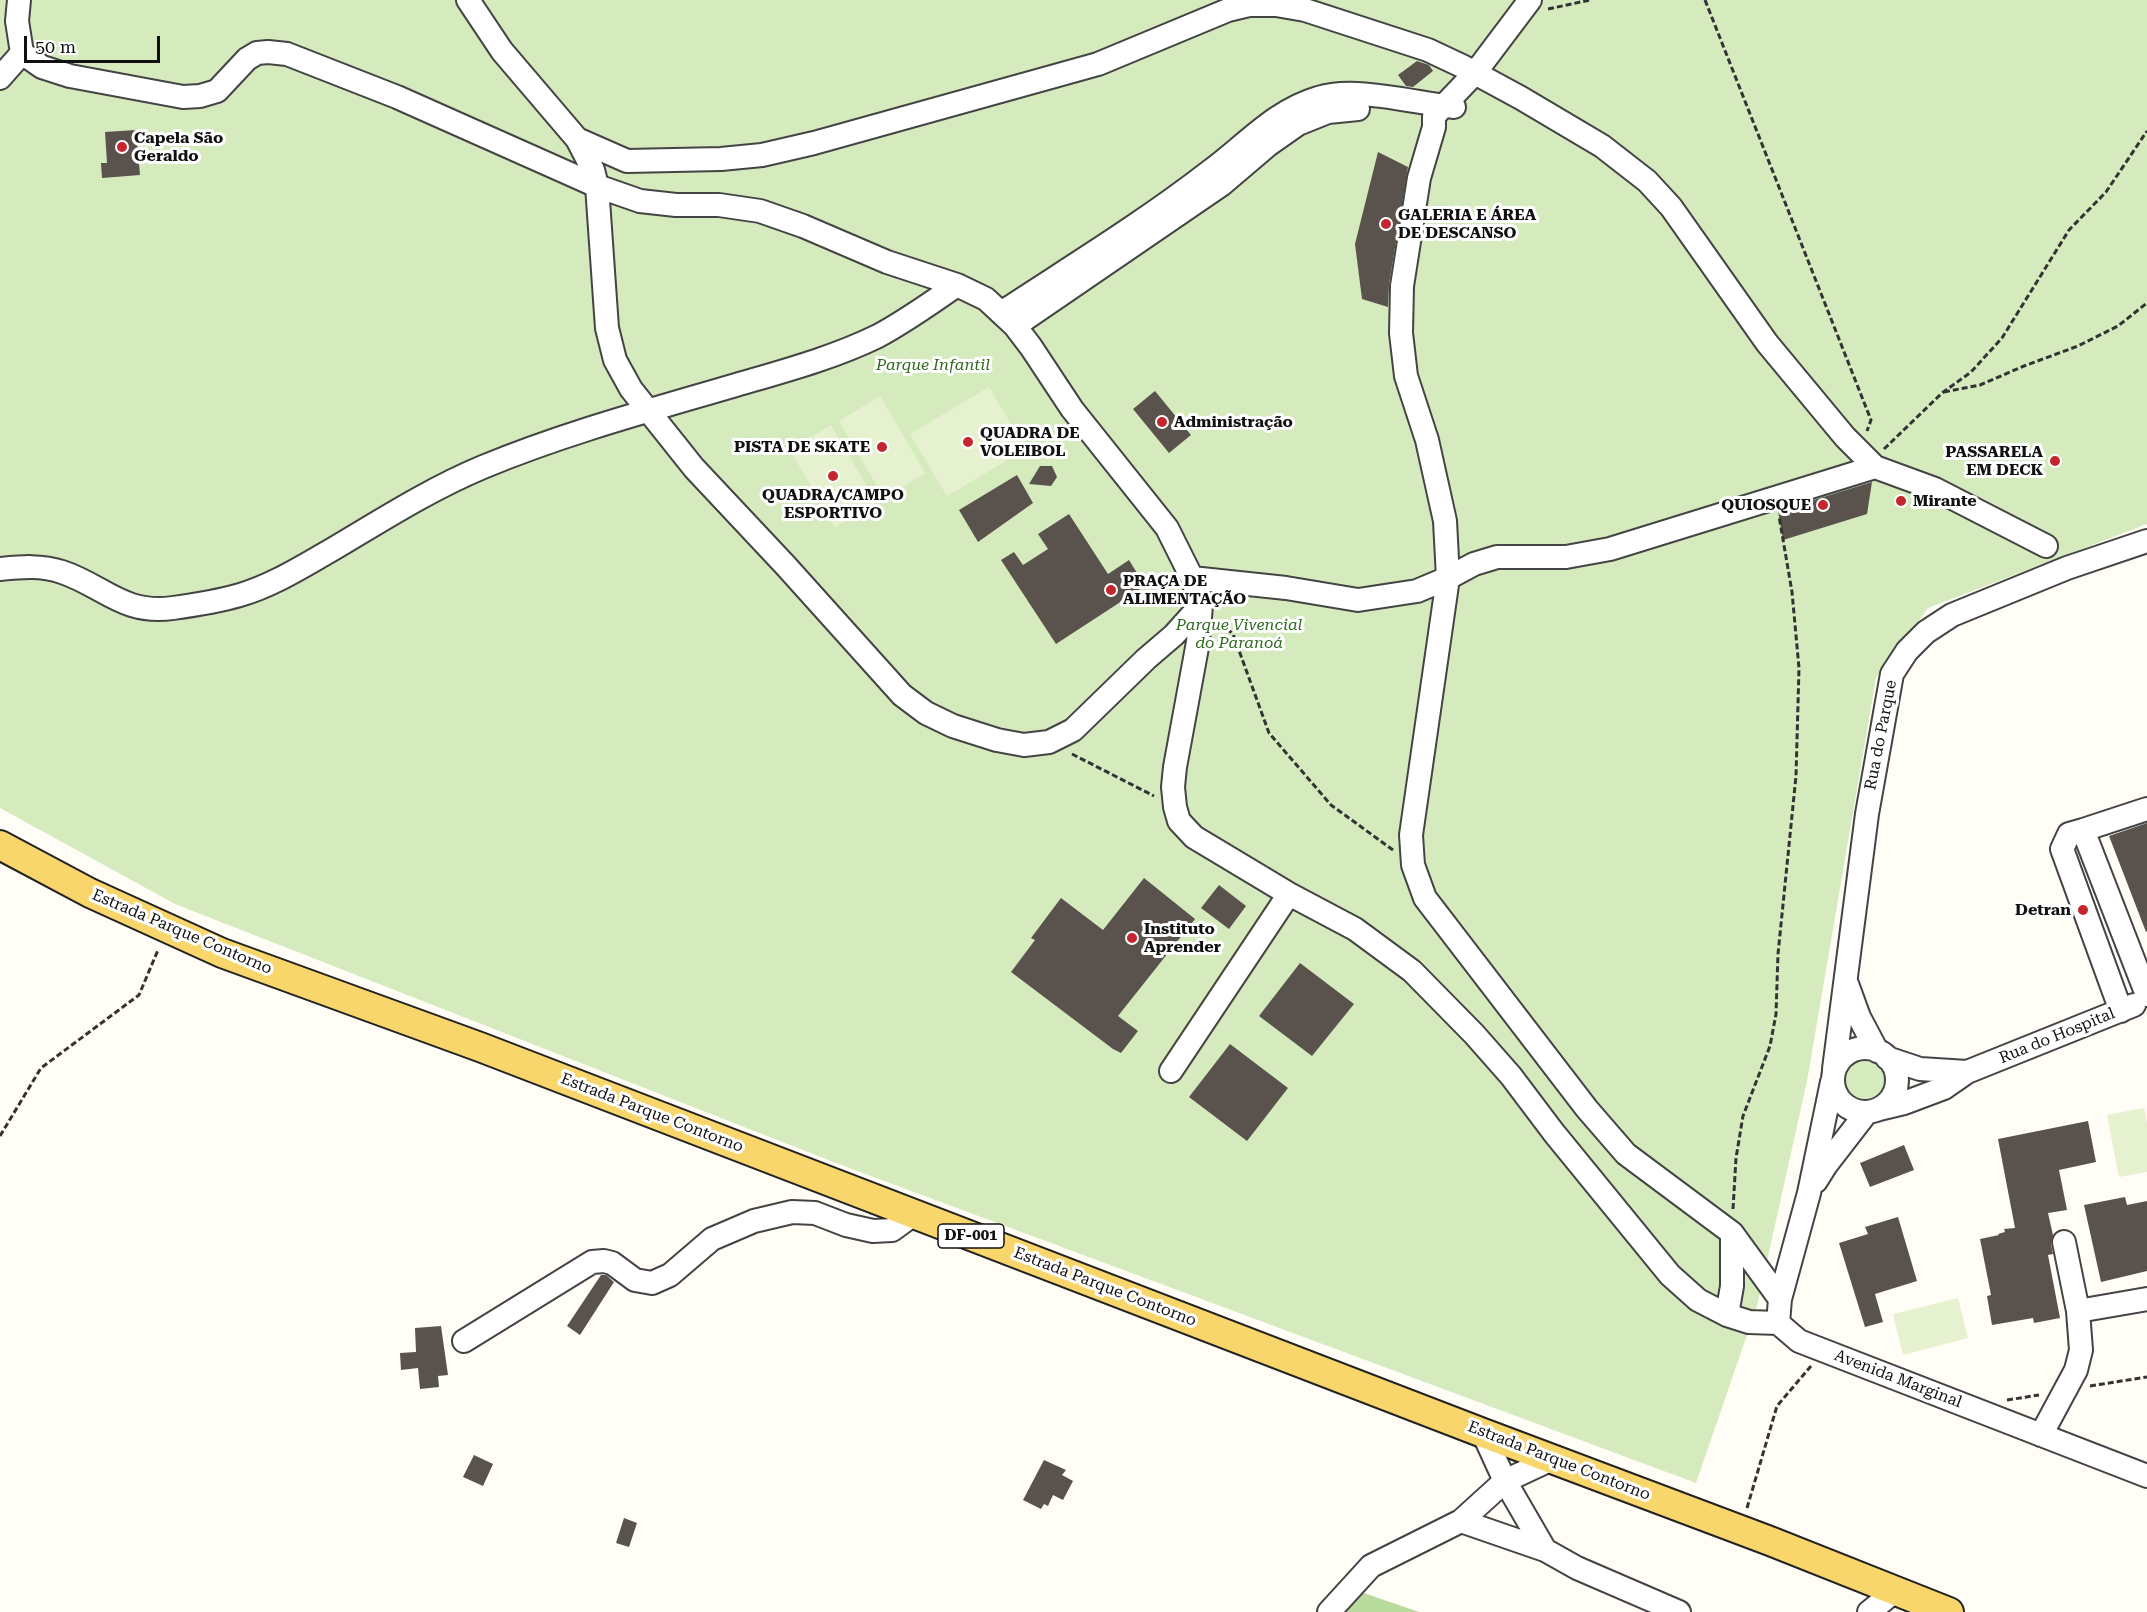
<!DOCTYPE html>
<meta charset="utf-8">
<style>
body{margin:0}
#map{position:relative;width:2147px;height:1612px;overflow:hidden;background:#fffdf5;font-family:"Roboto Serif",serif}
canvas{display:block}
.scale{position:absolute;left:24px;top:36px;width:136px;height:27px;box-sizing:border-box;border:3px solid #111;border-top:0;padding-left:8px;font-size:18px;line-height:21px;white-space:nowrap;color:#111;-webkit-text-stroke:4px #fff;paint-order:stroke}
</style>
<div id="map">
<canvas width="2147" height="1612"></canvas>
<div class="scale">50 m</div>
</div>
<script>
const context = document.querySelector('canvas').getContext('2d');
context.lineJoin = 'round';
function fillPath(path, color) {
  context.fillStyle = color;
  context.fill(path, 'evenodd');
}
function strokePath(path, color, width, dash) {
  context.strokeStyle = color;
  context.lineWidth = width;
  context.lineCap = dash ? 'butt' : 'round';
  context.setLineDash(dash || []);
  context.stroke(path);
}
function drawText(font, color, halo, rows, align = 'center') {
  context.font = font + ' "Roboto Serif",serif';
  context.lineWidth = 6;
  context.setLineDash([]);
  context.textBaseline = 'middle';
  context.strokeStyle = halo;
  context.fillStyle = color;
  for (const [text, x, y, turn = 0] of rows) {
    context.save();
    context.translate(x, y);
    context.rotate((+turn || 0) * Math.PI / 180);
    context.textAlign = isNaN(turn) ? turn : align;
    if (halo) context.strokeText(text, 0, 0);
    context.fillText(text, 0, 0);
    context.restore();
  }
}
const green = new Path2D(`
 M0,0H2147V524L1928,608L1876,678L1807,1081L1757,1306L1696,1483L836,1163L175,904L0,808Z
 M1842 1079a21 21 0 1 1 42 0a21 21 0 1 1-42 0Z`);
const forest = new Path2D(`
 M1358,1591L1419,1612H1338Z`);
const pitch = new Path2D(`
 M989,387L1026,449L947,496L910,434Z
 M880,396L925,473L884,498L839,421Z
 M831,425L876,502L835,527L790,450Z
 M2144,1108L2147,1123V1172L2119,1177L2107,1115Z
 M1958,1298L1968,1338L1903,1355L1893,1314Z`);
const building = new Path2D(`
 M1417,61L1429,65L1433,71L1413,87L1406,86L1398,75Z
 M136,130L140,175L102,178L101,163H107L105,132Z
 M1378,152L1408,167L1389,284L1388,307L1362,299L1355,244Z
 M1155,391L1191,435L1169,453L1133,409Z
 M1040,466H1052L1057,477L1051,486L1029,484Z
 M1017,475L1033,503L978,542L959,510Z
 M1872,482L1867,514L1783,540L1778,511Z
 M1069,514L1108,574L1129,560L1145,586L1056,644L1001,560L1014,552L1023,565L1048,549L1038,534Z
 M2147,823V931L2146,932L2109,836Z
 M1144,878L1195,919L1118,1016L1138,1031L1121,1053L1113,1049L1011,972L1035,940L1031,938L1061,898L1103,930Z
 M1219,885L1246,906L1229,929L1201,908Z
 M1300,963L1354,1004L1312,1056L1259,1016Z
 M1230,1044L1288,1088L1247,1141L1189,1097Z
 M2088,1121L2096,1162L2059,1170L2067,1210L2048,1213L2053,1235L2051,1244L2053,1254L2048,1255L2060,1318L2034,1323L2033,1318L1992,1325L1987,1296L1991,1295L1980,1239L1999,1235L1998,1234L2005,1232L2004,1229L2015,1228L1998,1139Z
 M1904,1145L1914,1170L1870,1187L1860,1163Z
 M2125,1197L2127,1205L2147,1201V1271L2101,1282L2084,1205Z
 M1898,1217L1917,1281L1875,1294L1883,1322L1865,1327L1839,1243L1868,1234L1865,1227Z
 M601,1275H606L614,1282L580,1335L567,1326Z
 M441,1326L448,1375L438,1376L439,1387L420,1389L418,1368L401,1370L400,1353L416,1352L415,1328Z
 M474,1455L493,1464L483,1486L463,1477Z
 M1044,1460L1066,1470L1062,1475L1073,1481L1063,1500L1053,1495L1048,1506L1044,1504L1041,1509L1023,1500Z
 M624,1518L637,1523L629,1547L616,1543Z`);
const path = new Path2D(`
 M1705,0L1871,420L1867,431
 M1548,9L1590,0
 M1944,392L1980,385L2024,366L2078,346L2118,326L2147,303
 M1884,449L1942,393L1971,372L2002,338L2069,230L2106,192L2147,131
 M1220,623L1233,634L1269,733L1331,805L1393,850
 M1072,754L1154,796
 M0,1136L41,1068L139,995L158,950
 M1733,1209L1736,1158L1743,1116L1770,1046L1776,1014L1778,954L1796,776L1799,668L1792,592L1779,516
 M2090,1386L2147,1377
 M2007,1400L2039,1395
 M1747,1508L1777,1406L1811,1366`);
const minor = new Path2D(`
 M19,0L17,21L22,53L42,67L70,76L183,97L200,96L217,91L247,59L257,53L268,52L287,54L397,97L597,186L640,201L676,205H719L760,211L803,226L887,262L957,285L986,299L1015,326L1031,347L1072,409L1167,528L1192,578L1201,605L1198,642L1175,767L1173,787L1175,807L1179,821L1194,837L1289,894L1355,929L1412,971L1474,1034L1511,1076L1554,1133L1670,1275L1698,1300L1727,1315L1749,1322L1778,1323
 M468,0L502,51L577,139L627,161L721,159L762,155L814,143L1098,64L1228,10L1249,5H1276L1305,10L1428,50L1462,66L1521,98L1602,146L1647,181L1671,207L1767,343L1845,437L1875,467
 M1530,0L1475,73L1434,116V127L1419,178L1402,286L1401,333L1406,376L1427,440L1445,521L1448,578L1411,835L1413,865L1425,898L1587,1109L1626,1154L1732,1233V1286L1727,1315
 M0,78L22,53
 M577,139L593,170L597,186L607,328L615,360L631,389L694,468L786,566L902,695L926,713L953,726L997,740L1024,745L1049,742L1073,730L1146,659L1174,635L1201,605
 M1001,313C1071,267 1143,223 1209,172C1245,146 1274,111 1318,98C1355,86 1414,103 1454,107
 M1015,326L1221,185L1268,145L1298,124L1328,112L1358,109
 M0,569C21,567 42,565 62,572C104,586 123,615 173,608C195,605 219,601 240,595C271,586 300,568 328,552C379,522 428,490 483,467C565,433 651,410 736,385C784,371 833,358 878,336C906,321 931,303 957,285
 M1192,578L1286,588L1358,600L1417,591L1448,578L1474,564L1497,557H1566L1610,549L1875,467L1935,489L2046,546
 M2083,830L2147,809
 M1847,984L1859,1017L1877,1051
 M2121,1011L2062,849L2069,834L2083,830L2147,995
 M1833 1080a32 32 0 1 1 64 0a32 32 0 1 1-64 0Z
 M1887,1058L1920,1069L1967,1072
 M1834,1069L1867,814L1892,674L1907,651L1926,632L1952,615L2067,568L2147,541
 M1171,1071L1289,894
 M1832,1082L1809,1193L1780,1299L1778,1323L1799,1341L2147,1476
 M1879,1109L1904,1103L1944,1088L1967,1072L2134,1005
 M1816,1181L1826,1165L1867,1112
 M1732,1233L1780,1299
 M2078,1311L2147,1299
 M464,1341L592,1262L604,1261L612,1263L635,1280L652,1283L670,1275L712,1239L754,1221L792,1212L815,1213L846,1225L873,1231L892,1230L914,1214
 M1483,1433L1505,1481L1545,1550
 M2041,1435L2076,1370L2081,1350L2078,1311L2064,1242
 M1461,1521L1545,1550L1577,1568L1679,1612
 M1329,1612L1371,1566L1461,1521L1505,1481L1552,1459
 M1869,1612L1895,1591`);
const major = new Path2D(`
 M0,845L90,893L222,953L480,1047L1483,1433L1770,1541L1949,1612`);
const markers = [
 [122,147,6,"#c4262e"],
 [1386,224,6,"#c4262e"],
 [1162,422,6,"#c4262e"],
 [968,442,6,"#c4262e"],
 [882,447,6,"#c4262e"],
 [2055,461,6,"#c4262e"],
 [833,476,6,"#c4262e"],
 [1901,501,6,"#c4262e"],
 [1823,505,6,"#c4262e"],
 [1111,590,6,"#c4262e"],
 [2083,910,6,"#c4262e"],
 [1132,938,6,"#c4262e"]
];
const shields = [
 [971,1236,66]
];
const shieldNames = [
 ["DF-001",971,1236]
];
const poiNames = [
 ["Capela São",134,138],
 ["Geraldo",134,156],
 ["GALERIA E ÁREA",1398,215],
 ["DE DESCANSO",1398,233],
 ["Administração",1174,422],
 ["QUADRA DE",980,433],
 ["VOLEIBOL",980,451],
 ["PISTA DE SKATE",870,447,"right"],
 ["PASSARELA",2043,452,"right"],
 ["EM DECK",2043,470,"right"],
 ["QUADRA/CAMPO",833,495,"center"],
 ["ESPORTIVO",833,513,"center"],
 ["Mirante",1913,501],
 ["QUIOSQUE",1811,505,"right"],
 ["PRAÇA DE",1123,581],
 ["ALIMENTAÇÃO",1123,599],
 ["Detran",2071,910,"right"],
 ["Instituto",1144,929],
 ["Aprender",1144,947]
];
const parkNames = [
 ["Parque Infantil",933,365],
 ["Parque Vivencial",1239,625],
 ["do Paranoá",1239,643]
];
const streetNames = [
 ["Rua do Parque",1881,735,-79],
 ["Estrada Parque Contorno",182,932,23],
 ["Rua do Hospital",2057,1036,-22],
 ["Estrada Parque Contorno",652,1113,21],
 ["Estrada Parque Contorno",1105,1287,21],
 ["Avenida Marginal",1898,1379,21],
 ["Estrada Parque Contorno",1559,1461,21]
];
fillPath(green, '#d5ebbd');
fillPath(forest, '#b9dc9c');
fillPath(pitch, '#e6f2cf');
fillPath(building, '#5a524d');
strokePath(minor, '#444', 26);
strokePath(major, '#222', 32);
strokePath(path, '#333', 3, [6, 3]);
strokePath(minor, '#fff', 22);
strokePath(major, '#f9d66b', 28);
for (const [x, y, r, color] of markers) {
  const dot = new Path2D();
  dot.arc(x, y, r, 0, 2 * Math.PI);
  context.fillStyle = color;
  context.fill(dot);
  strokePath(dot, '#fff', 2);
}
for (const [x, y, w] of shields) {
  const box = new Path2D();
  box.roundRect(x - w / 2, y - 12, w, 24, 4.5);
  context.fillStyle = '#fff';
  context.fill(box);
  strokePath(box, '#111', 1.5);
}
drawText('bold 15px', '#111', null, shieldNames);
drawText('bold 16px', '#111', '#fff', poiNames, 'left');
drawText('italic 16px', '#2f6b1f', '#fff', parkNames);
drawText('16px', '#111', '#fff', streetNames);
</script>
